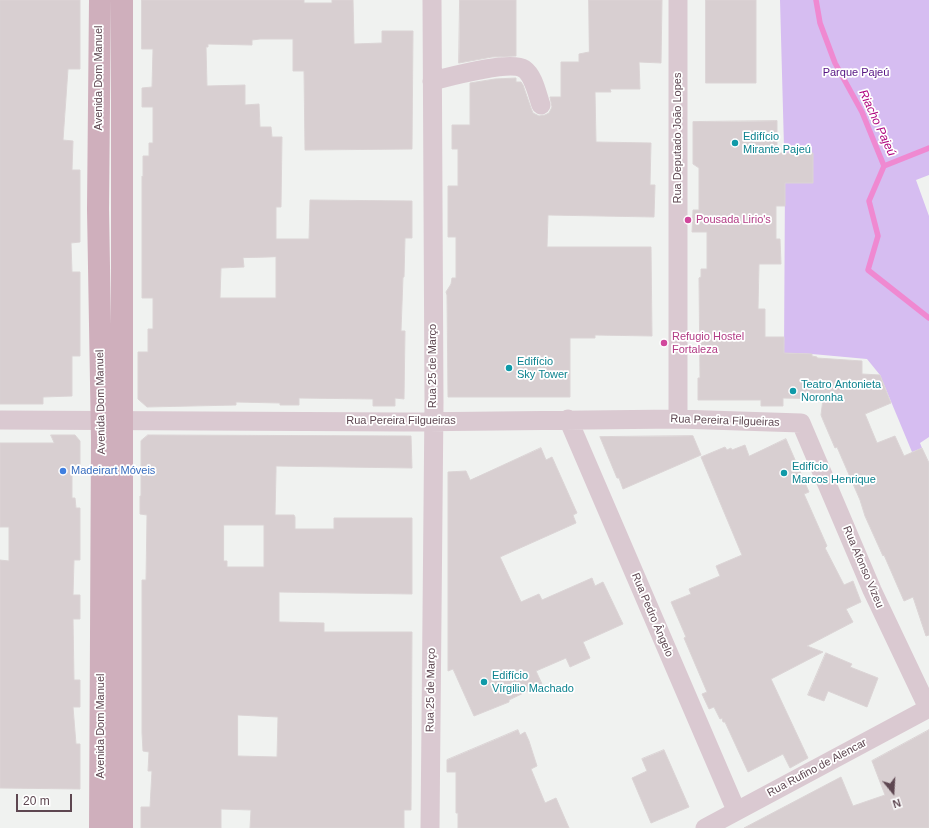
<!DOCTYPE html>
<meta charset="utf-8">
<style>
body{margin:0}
#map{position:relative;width:929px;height:828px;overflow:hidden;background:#f0f2f0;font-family:Helvetica,sans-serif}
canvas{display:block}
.north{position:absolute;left:873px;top:772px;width:40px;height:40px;-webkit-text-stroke:3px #fff;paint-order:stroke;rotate:162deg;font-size:11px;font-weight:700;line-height:16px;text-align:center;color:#5e4751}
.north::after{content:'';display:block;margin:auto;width:14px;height:18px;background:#5e4751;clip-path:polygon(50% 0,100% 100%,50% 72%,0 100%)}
.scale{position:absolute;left:16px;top:794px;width:56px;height:18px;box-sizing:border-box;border:2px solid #5e4751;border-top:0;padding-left:5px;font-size:12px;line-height:14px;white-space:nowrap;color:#5e4751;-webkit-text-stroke:3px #fff;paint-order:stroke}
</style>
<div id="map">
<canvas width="929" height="828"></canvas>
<div class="north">N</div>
<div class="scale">20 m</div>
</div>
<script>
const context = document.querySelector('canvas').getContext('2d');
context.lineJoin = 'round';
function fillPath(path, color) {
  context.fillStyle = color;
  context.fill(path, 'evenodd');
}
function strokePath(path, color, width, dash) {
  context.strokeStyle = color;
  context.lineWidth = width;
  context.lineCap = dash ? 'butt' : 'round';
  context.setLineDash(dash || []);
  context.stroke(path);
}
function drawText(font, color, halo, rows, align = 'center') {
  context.font = font + ' Helvetica,sans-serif';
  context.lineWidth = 3.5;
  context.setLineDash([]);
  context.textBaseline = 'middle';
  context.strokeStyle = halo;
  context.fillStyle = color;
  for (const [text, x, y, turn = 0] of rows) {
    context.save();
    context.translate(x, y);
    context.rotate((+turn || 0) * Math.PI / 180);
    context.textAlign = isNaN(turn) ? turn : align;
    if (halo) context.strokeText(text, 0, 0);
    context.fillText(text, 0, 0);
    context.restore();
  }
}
const green = new Path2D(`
 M780,0H929V175L916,180L929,216V437L920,443L922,448L912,452L880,375L867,359L812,354L784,353L785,184Z`);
const stream = new Path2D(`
 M816,0L820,23L835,63L862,112L884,166
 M929,148L884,166L869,201L878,236L868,270L929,318`);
const building = new Path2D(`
 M0,0H80V69H68L63,140L73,141L72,170H80V242L71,243L72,272H80V356H72V396L43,397V404H0Z
 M142,0H304V3H332V0H353L354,44L382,43V31H413L412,149L305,150L304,71H293V39H260L252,40V45L208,44V47H206L207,86L245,85V105L259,104L260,127H271L272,137H282L281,207H276V239H309L310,200L412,201V238H405L404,277H403L401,331H405L404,399L395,398V406H373V399L299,398V405H280V403L236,402V405L147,407L138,399V352H148V329H153V298H142V176L143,177V156H149V143H153V107H142V88L152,87L153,49H142ZM276,257V298H220L221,268L244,267L243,258Z
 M460,0H516V56L492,57L459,63Z
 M589,0H662L661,63L639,62L640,89H610L611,92H595L596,142L651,143L650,185H655L654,217L548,215L547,247H651L652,336L595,335V338H570V397H448L447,295L446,292L451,284L452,278H456V237H448V186H458V149H452V125H470V83L495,79L516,78V82H521L523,85L531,108L533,113L539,116L545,115L549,113L552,107L550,97H561V62H579V54L589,52Z
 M706,0H756V83H706Z
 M777,121V153H813V183H785V206H776V239H780L781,264H759L758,309H765V337H784V353L812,354V356L817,357V358L862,361V374L880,375L891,403L865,414L877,443L895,436L904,456L922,448L929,463V635L926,636L913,597L904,601L884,555L883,556L865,516L860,500L837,447L835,448L823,420L821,415L823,399L783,398V406H761V400H698V378H700L699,278L701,277V269H707V232H692L693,210H699V168L693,164V122Z
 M51,435H75L80,441V465H72V498H75L76,508H80V560H74L73,595H80V619H73L74,680H80V707H73L76,744H80V789L0,788V560L9,561V527H0V443H54Z
 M148,435L411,436L412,468L276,466V471L275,515H294L295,517V529H334V518H412V594L279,592V622L324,623V632H412L411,810H404V828H250L251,810L221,809V828H141V807H150L152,771H148L149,752L143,751L142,733V580H146L147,515L140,514V496H141V441ZM224,525H264V567H227V561H224ZM238,715L278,717L277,757L238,756Z
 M693,436L701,455L623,489L619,478H617L600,437Z
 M786,439L809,492L804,494L827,546L825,548L844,585L853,581L861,602L846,609L853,622L807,646L823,652L771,679L808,758L790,768L783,754L748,772L725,722H723L722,718L720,719L714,707L709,709L702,694L707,692L684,638L686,637L671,602L691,594L689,589L720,576L716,566L742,555L701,457L725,447L727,450L731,448L732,450L745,445L749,456Z
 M541,448L546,460L552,457L577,513L573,515L576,523L500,557L521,602L539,594L542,600L592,578L595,586L603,582L623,624L583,642L590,658L570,667L566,658L536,671L542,684L509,700V702L474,716L453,669L448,671V472L466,471L470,480Z
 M826,653L852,664L850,667L878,678L867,707L828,691L824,701L808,695Z
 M518,730L520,735L525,732L529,741L537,766L531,769L545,803L556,798L569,828H458V813H456V772H447V760Z
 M929,730V828H744L841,777L853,806L885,795L872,761Z
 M664,750L689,807L651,823L632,778L647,771L642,759Z`);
const minor = new Path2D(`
 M678,0V419
 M432,81C449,77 510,60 524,69C534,76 537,94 541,105
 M568,419L736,810
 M0,420L406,422L678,419L801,423L872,590L928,708
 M430,828L434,402L432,0
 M705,828L929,708`);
const major = new Path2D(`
 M100,0L98,209L102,440L100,828
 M122,0V828`);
const markers = [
 [735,143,4,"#0f9aa8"],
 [688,220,4,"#d1479c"],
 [664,343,4,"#d1479c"],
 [509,368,4,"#0f9aa8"],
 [793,391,4,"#0f9aa8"],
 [63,471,4,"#3f7fe0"],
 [784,473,4,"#0f9aa8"],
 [484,682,4,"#0f9aa8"]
];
const parkNames = [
 ["Parque Pajeú",856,73]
];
const streetNames = [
 ["Avenida Dom Manuel",99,78,-90],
 ["Rua Deputado João Lopes",678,138,-90],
 ["Rua 25 de Março",433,366,-90],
 ["Avenida Dom Manuel",101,402,-91],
 ["Rua Pereira Filgueiras",401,421],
 ["Rua Pereira Filgueiras",725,421,2],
 ["Rua Afonso Vizeu",863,567,67],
 ["Rua Pedro Ângelo",652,615,67],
 ["Rua 25 de Março",431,690,-89],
 ["Avenida Dom Manuel",101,726,-90],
 ["Rua Rufino de Alencar",817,768,-28]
];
const cultureNames = [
 ["Edifício",743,137],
 ["Mirante Pajeú",743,150],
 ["Edifício",517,362],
 ["Sky Tower",517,375],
 ["Teatro Antonieta",801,385],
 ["Noronha",801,398],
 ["Edifício",792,467],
 ["Marcos Henrique",792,480],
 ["Edifício",492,676],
 ["Vírgilio Machado",492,689]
];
const hotelNames = [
 ["Pousada Lirio's",696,220],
 ["Refugio Hostel",672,337],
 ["Fortaleza",672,350]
];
const shopNames = [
 ["Madeirart Móveis",71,471]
];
const waterNames = [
 ["Riacho Pajeú",877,123,65]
];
fillPath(green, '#d6bdf1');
strokePath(stream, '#ef89d1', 5.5);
fillPath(building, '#d8cfd1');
strokePath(building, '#dbd4d5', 1);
strokePath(minor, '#dac9d1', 19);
strokePath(major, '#cfafbc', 22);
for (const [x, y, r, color] of markers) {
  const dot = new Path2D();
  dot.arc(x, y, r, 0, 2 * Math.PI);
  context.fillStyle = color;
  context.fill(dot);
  strokePath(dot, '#fff', 1.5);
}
drawText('11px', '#551483', '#fff', parkNames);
drawText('11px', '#5e4751', '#fff', streetNames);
drawText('11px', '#0d838f', '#fff', cultureNames, 'left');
drawText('11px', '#b23c85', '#fff', hotelNames, 'left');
drawText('11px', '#366cbe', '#fff', shopNames, 'left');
drawText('italic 12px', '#b0087f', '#fff', waterNames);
</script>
